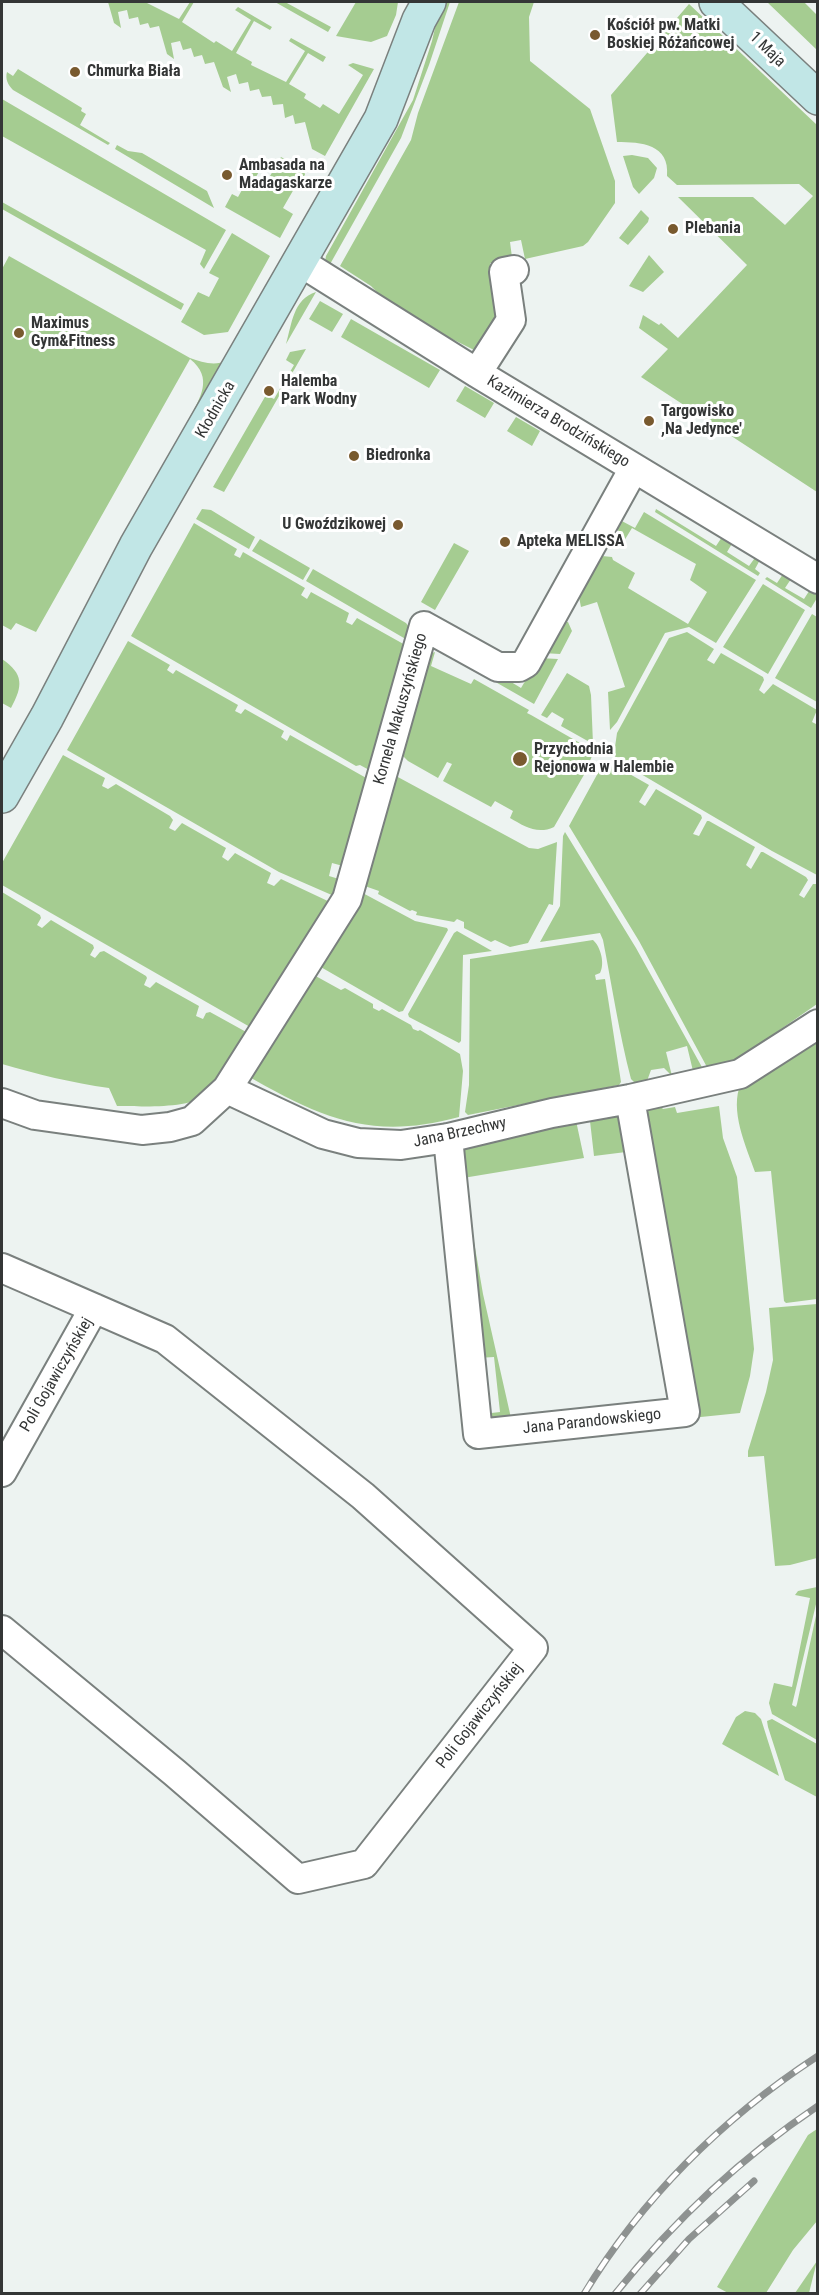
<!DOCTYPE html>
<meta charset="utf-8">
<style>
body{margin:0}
#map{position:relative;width:819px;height:2295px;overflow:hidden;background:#edf3f1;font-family:"Roboto Condensed",sans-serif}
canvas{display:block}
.frame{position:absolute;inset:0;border:3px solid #343636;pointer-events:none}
</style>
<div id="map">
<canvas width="819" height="2295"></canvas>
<div class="frame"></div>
</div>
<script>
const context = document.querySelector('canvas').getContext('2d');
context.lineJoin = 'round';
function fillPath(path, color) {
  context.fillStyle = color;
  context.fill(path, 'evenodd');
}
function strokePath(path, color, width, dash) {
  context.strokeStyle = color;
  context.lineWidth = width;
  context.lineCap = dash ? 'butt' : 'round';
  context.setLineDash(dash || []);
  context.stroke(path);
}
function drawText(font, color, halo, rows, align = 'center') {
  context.font = font + ' "Roboto Condensed",sans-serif';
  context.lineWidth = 6;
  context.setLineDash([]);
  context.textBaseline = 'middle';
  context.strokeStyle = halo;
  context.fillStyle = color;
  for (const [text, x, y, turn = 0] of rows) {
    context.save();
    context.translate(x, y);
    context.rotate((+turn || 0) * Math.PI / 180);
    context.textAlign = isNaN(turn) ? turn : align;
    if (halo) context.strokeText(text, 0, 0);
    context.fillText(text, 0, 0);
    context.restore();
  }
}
const green = new Path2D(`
 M108,2H145L179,19L190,2H194L182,22L214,43L216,41L232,51L251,20L235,10L238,7L272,27L270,30L254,21L236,53L252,62L251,65L286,82L305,51L289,41L291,38L326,57L323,62L308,53L289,84L306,94L304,98L320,108L323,104L339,114L363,75L348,65L353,63L374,69L325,156L312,149L305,122L295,124L293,115L285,118L283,104L273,105L271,96L262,97L259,89L250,91L248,82L239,84L236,74L227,77L231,92L223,87L214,62L205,64L202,55L194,57L191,48L183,50L180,41L171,43L174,59L167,54L159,26L150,28L148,23L140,25L138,17L129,19L127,10L118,12L121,28L114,23Z
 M275,2H285L331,27L328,32Z
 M356,2H398L396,15L387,36L371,42L336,36Z
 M441,2H450L429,65L401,138L329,266L325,261L326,256L413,100L432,41Z
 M459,2H534L529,17L530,61L590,109L615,181V203L588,242L583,246L525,259L521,240L510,242L513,265L490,263L500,332L484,355L426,326L381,296L371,286L340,266L411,140L418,113Z
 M767,2H804L817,15V50Z
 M689,4L817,125V492L641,377L668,349L639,328L643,315L659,325L661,323L678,338L747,265L678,197H753L785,225L813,196L799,184L677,185L667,176C670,144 641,142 617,142L611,95Z
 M18,69L82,108L81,111L86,114L80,125L110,143L108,145L13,90C8,85 5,79 7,72L13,76Z
 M2,99L226,230L204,269L200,264L206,250L2,136Z
 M117,145L128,151L142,153L207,191L214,208L115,149Z
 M632,155L648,158L657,168L654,178L639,194L633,187L623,156Z
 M281,157L304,170L305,175L298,182L283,208L293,214L280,238L225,207L232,194L238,197L257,163L262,166L256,177L266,183Z
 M2,202L184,304L181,310L2,209Z
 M641,210L649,218L648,222L628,245L619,238Z
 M232,233L270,256L228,332L204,335L181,322L198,292L209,297L219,278L209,273Z
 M649,255L664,272L643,292L629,286Z
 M9,256L190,358C202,362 215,367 227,360L191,421L189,419C200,398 214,378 190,359L36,632L16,623L11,630L2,625V269Z
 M316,292L286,344C292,324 293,299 316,292Z
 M320,301L343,314L332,332L309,319Z
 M351,319L440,370L429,388L341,337Z
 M306,349L224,492L213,487L266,395L274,399L294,365L286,360L290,352Z
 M465,386L494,403L485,418L456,401Z
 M516,417L540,431L532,446L507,431Z
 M202,509L211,510L255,537L249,549L196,519Z
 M656,509L716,546L722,537L733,542L727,552L749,566L757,555L761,558L755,569L760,573L758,576L655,512Z
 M644,512L756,580L716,643L689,627L665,633L617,722L610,730L608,692L625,687L597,602L581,607L578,592L594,560L602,556L612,557L613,560L635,573L628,588L688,624L707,592L690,580L696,564L632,528L624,541C618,535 617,527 618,519L635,528Z
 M194,523L237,549L234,555L240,558L243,552L305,588L301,595L307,599L311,592L349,613L346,622L352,625L357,618L407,646L371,771L360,765L356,766L131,636Z
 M260,539L310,568L303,580L252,551Z
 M454,543L469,551L435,610L421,602Z
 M313,569L406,623L409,627V641L306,581Z
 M783,574L791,579L785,588L804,599L811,588L817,590V598L811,608L765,579L767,577L777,583Z
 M763,584L805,610L768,674L723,647Z
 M812,614L817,617V702L775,678Z
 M564,621L568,622L572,631L560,654L542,653Z
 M687,632L714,649L707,660L714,664L721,653L763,677L764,680L759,690L764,694L773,684L817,710L812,722L818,725L817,875L772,851L617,760L614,754L617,733L669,638Z
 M128,641L170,665L167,670L173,674L176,670L238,705L235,711L241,714L245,709L284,731L281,737L287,741L290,735L368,779L343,866L332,863L329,876L339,879L334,896L279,872L67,750Z
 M435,652L431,666L471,684L474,679L529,710L527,713L531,715L594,751L585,773L554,827C537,835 524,826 510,818L513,811L495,801L491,807L443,781L452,764L447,762L438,778L408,761L401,754L429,654Z
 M539,658L558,659L534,704L478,672L483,665L521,688Z
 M2,659C24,674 23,686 11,708L2,703Z
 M567,673L589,686L591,695L593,744L561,726L564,719L552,712L547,718L541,715Z
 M63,755L105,778L102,786L108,789L116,784L170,816L173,820L169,828L175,831L182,823L226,848L222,857L228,861L235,853L271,873L267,883L274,886L281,879L332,903L250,1027L2,885V863Z
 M605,760L649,785L639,802L645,806L656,789L701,815L702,818L693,834L699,836L707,821H709L755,847L746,865L751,869L761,852H763L806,877L808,880L799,895L804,898L813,884H817V1004L738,1059L708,1069L639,941L569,826Z
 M396,776L529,848L538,849L557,842L553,905L549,904L528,943L510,947L495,940L491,942L464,928V922L457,919L454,922L416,915L417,912L412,910L410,911L378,894L379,891L359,884Z
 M565,832L636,948L703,1069L693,1071L687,1046L666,1052L672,1076L664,1068L651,1070L647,1081L635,1083L631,1079C619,1033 612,986 603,940L600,933L540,942L560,906L563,836Z
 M359,891L415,921L447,928L448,930L403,1011L399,1012L319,966Z
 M2,892L40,915L41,918L37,925L42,928L51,920L93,945L94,948L90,955L95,958L100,952L104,951L146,976L147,978L144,985L150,988L156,982L199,1006L196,1016L203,1019L206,1013L210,1012L248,1033L209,1093C191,1110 140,1106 117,1106L109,1088C72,1083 37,1074 2,1064Z
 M457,931L492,951L463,955L461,1041L459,1043L409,1017L408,1014L454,933Z
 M593,940C601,947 605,964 600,973L595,975L596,980L605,979L621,1082L619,1085L468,1115L465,1112L469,1085L470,959Z
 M312,974L341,990L345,988L373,1004V1008L379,1011L382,1009L411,1025L413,1029L418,1031L420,1030L460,1054L463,1071L459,1117C371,1141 321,1118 246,1075Z
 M813,1042H817V1299L786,1303L784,1301L771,1171L755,1172C746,1146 729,1110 741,1083Z
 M655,1100L663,1109L675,1107L677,1113L719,1106L723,1138L737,1177L754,1349L750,1376L740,1413L691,1418L644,1116Z
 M619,1111L674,1394L668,1406L666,1393L669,1392L626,1152L594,1156L590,1121L591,1114Z
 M575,1116L584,1158L463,1178L483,1294L511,1418L563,1410L556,1419L495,1426L485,1421L483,1414L500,1412L494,1357L477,1358L460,1193L459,1160L466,1145L514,1130Z
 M817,1304V1558L790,1565L775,1566L764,1456L748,1457V1451L766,1392L773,1360L769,1308Z
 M817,1587V1600L792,1705L796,1707L797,1704L817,1611V1740L772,1714L769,1703L774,1683L792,1687L810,1598L795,1595L798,1591Z
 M745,1711L755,1713L761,1719L779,1776L722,1744L736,1717Z
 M772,1719L817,1744V1797L785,1780L768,1727L767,1721Z
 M817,2129V2221L793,2250L766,2293H728L717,2287L808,2135Z
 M817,2261L809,2293H795Z`);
const street = new Path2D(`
 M300,262L477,373L818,579
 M477,373L511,320L504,272L514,270
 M227,1089L323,1134L358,1143L401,1145L448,1138L552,1113L630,1099L740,1074L818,1024
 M2,1103L35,1115L142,1130L170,1127L192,1121L227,1089L347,899L424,626L498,667H519L526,663L634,468
 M448,1138L478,1434L685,1412L630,1099
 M2,1268L165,1339L363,1496L533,1648L364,1864L298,1879L175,1773L2,1630
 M2,1472L94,1308`);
const secondary = new Path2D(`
 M716,2L818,98
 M2,796L47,717L136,546L381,119L419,20L429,2`);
const rail = new Path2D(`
 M584,2294C643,2197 723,2118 818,2056
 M615,2294C673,2222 742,2157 818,2106
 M640,2294L689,2239L754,2181`);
const markers = [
 [595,35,6,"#795a2f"],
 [75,72,6,"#795a2f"],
 [227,175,6,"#795a2f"],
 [673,229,6,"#795a2f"],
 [19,333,6,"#795a2f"],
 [269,391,6,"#795a2f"],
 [649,421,6,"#795a2f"],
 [354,456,6,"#795a2f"],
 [398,525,6,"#795a2f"],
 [505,542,6,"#795a2f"],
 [520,759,8,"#795a2f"]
];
const poiNames = [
 ["Kościół pw. Matki",607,26],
 ["Boskiej Różańcowej",607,44],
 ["Chmurka Biała",87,72],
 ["Ambasada na",239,166],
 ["Madagaskarze",239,184],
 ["Plebania",685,229],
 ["Maximus",31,324],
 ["Gym&Fitness",31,342],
 ["Halemba",281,382],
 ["Park Wodny",281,400],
 ["Targowisko",661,412],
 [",Na Jedynce'",661,430],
 ["Biedronka",366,456],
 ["U Gwoździkowej",386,525,"right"],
 ["Apteka MELISSA",517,542],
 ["Przychodnia",534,750],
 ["Rejonowa w Halembie",534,768]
];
const streetNames = [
 ["1 Maja",767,50,44],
 ["Kłodnicka",216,410,-60],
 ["Kazimierza Brodzińskiego",558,422,31],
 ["Kornela Makuszyńskiego",401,709,-74],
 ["Jana Brzechwy",460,1133,-12],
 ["Poli Gojawiczyńskiej",57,1375,-60],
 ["Jana Parandowskiego",592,1422,-6],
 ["Poli Gojawiczyńskiej",480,1716,-52]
];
fillPath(green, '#a5cc91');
strokePath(street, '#7a807e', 32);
strokePath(secondary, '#7a807e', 36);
strokePath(street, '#fff', 28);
strokePath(secondary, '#c1e6e6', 33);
strokePath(rail, '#8e9291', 7);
strokePath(rail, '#fff', 4.5, [14]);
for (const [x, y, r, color] of markers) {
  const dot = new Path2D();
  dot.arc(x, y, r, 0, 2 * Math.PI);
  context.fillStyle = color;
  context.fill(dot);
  strokePath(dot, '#fff', 2);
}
drawText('bold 16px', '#343636', '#fff', poiNames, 'left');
drawText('16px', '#343636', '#fff', streetNames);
</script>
